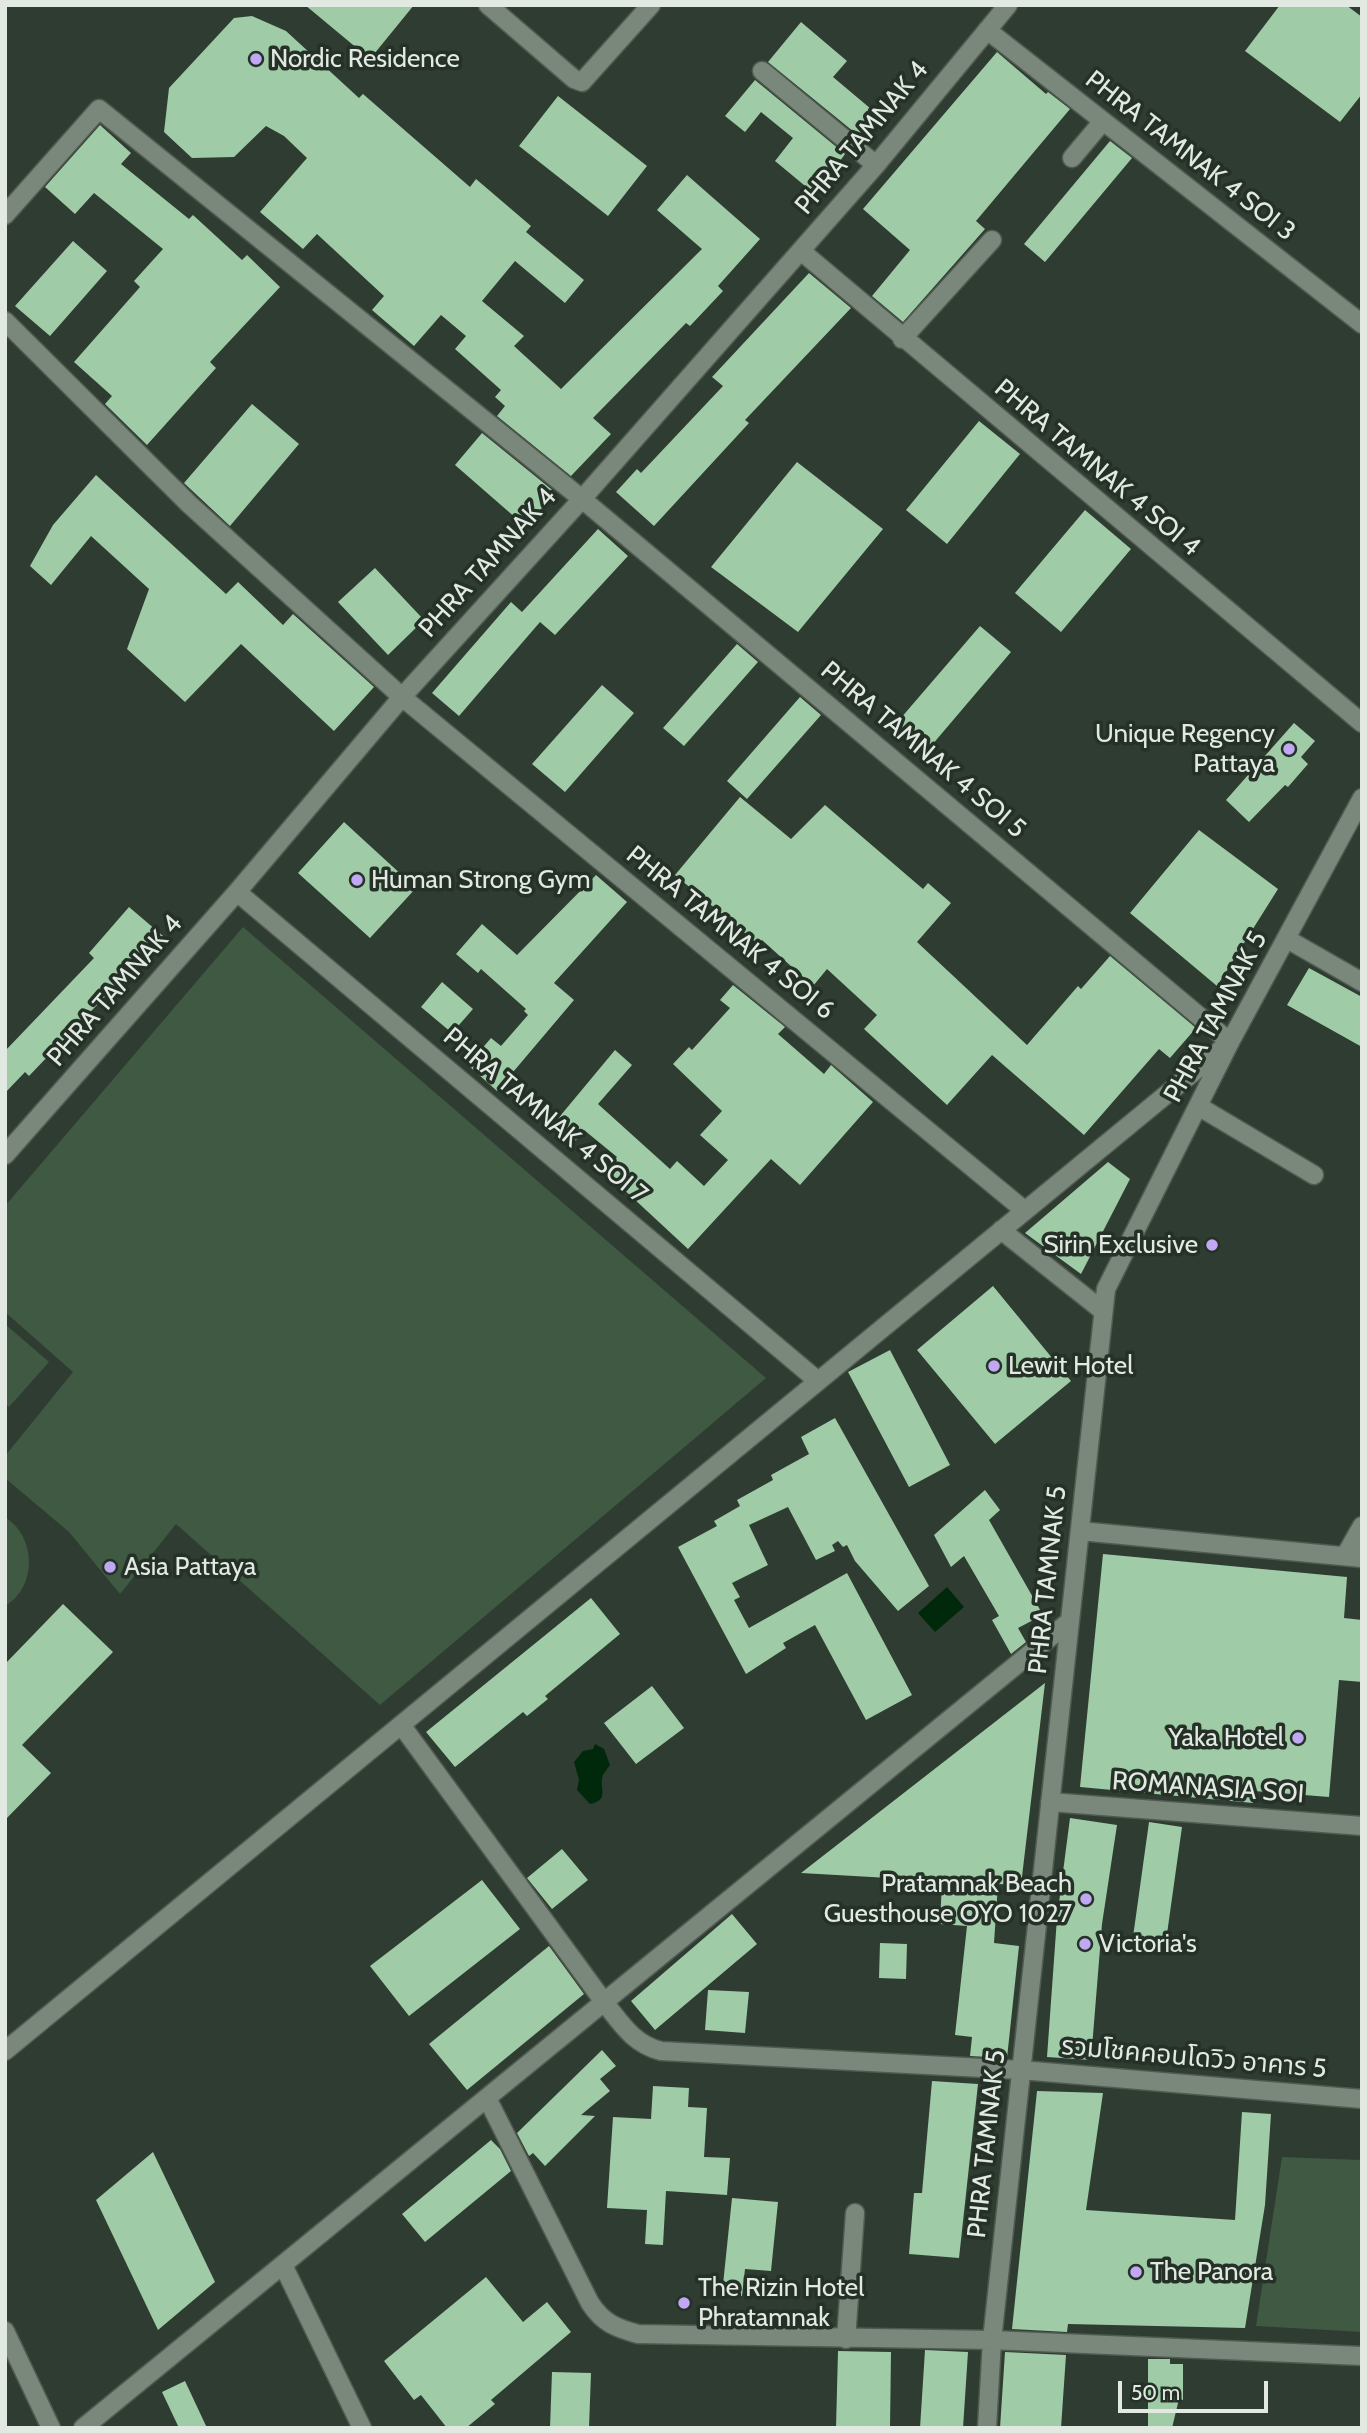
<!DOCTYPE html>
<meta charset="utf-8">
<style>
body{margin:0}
#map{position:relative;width:1367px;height:2433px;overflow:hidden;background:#2f3c31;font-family:Cabin,sans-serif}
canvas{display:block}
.frame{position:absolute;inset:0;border:7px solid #e1e9e2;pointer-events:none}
.scale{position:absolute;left:1118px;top:2381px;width:150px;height:32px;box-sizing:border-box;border:4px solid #e1e9e2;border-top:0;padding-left:9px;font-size:21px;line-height:24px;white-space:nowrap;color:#e1e9e2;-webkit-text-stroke:5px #253127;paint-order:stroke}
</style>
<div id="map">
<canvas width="1367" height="2433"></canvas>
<div class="frame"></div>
<div class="scale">50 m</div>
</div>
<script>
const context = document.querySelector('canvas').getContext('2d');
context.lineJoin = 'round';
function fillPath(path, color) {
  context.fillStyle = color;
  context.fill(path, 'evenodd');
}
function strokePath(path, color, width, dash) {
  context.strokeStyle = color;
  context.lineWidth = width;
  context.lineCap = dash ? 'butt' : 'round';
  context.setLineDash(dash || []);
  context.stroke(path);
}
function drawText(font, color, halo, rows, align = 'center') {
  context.font = font + ' Cabin,"Noto Sans Thai",sans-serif';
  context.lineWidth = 7;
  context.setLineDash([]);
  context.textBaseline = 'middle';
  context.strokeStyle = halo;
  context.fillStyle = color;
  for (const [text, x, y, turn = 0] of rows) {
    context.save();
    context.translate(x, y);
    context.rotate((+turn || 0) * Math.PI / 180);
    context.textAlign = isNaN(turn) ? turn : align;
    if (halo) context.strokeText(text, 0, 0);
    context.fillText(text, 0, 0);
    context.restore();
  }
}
const green = new Path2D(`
 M243,927L766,1378L380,1705L176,1524L120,1594L69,1532L5,1478V1456L73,1372L5,1312V1206Z
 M5,1324L49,1362L9,1407L5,1403Z
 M5,1517C36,1536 38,1587 5,1606Z
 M1282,2157L1362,2160V2332L1256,2326Z`);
const water = new Path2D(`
 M947,1587L964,1607L935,1632L918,1613Z
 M595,1744L604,1749L610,1765C608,1768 605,1771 603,1775C598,1787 611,1800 590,1804L577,1790L579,1780L574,1762L583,1751L593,1749Z`);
const building = new Path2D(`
 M305,5H414L370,59Z
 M1280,5H1346L1362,17V94L1340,122L1245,51Z
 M252,16L286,31L359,98L363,94L470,187L476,179L531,226L526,232L584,280L565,303L515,261L482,301L524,336L514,346L561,389L702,249L657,210L687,175L760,239L718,286L723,291L690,326L686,323L593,418L611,434L571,476L497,416L505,406L495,397L501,390L455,349L466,336L441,315L414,346L372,310L384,296L317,234L303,249L260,212L307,158L284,136L266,126L234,157L192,158L164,132L169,88L234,18Z
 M801,22L847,61L833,77L877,114L859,136L768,62Z
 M997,52L1046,94L1048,92L1070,109L976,221L985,229L903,322L872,296L910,250L863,209Z
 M755,80L845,154L816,195L775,161L793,138L761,112L745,132L725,116Z
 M558,96L647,166L608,216L519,146Z
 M100,125L131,153L121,164L189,219L193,215L242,260L247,255L280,287L210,362L216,368L147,445L105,404L112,396L74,362L140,287L134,281L163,249L94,193L75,214L45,187Z
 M1110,141L1132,158L1045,262L1024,244Z
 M73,241L107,271L50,336L15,306Z
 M809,273L851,308L745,420L749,423L654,526L616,492L637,469L641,473L723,386L712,377Z
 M252,404L299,444L230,526L184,483Z
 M979,421L1020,454L947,544L906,510Z
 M482,433L556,493L525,526L455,465Z
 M797,462L883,529L798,632L711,567Z
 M96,475L226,594L238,582L283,625L293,614L374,687L334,731L241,644L185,702L127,649L149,589L91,536L51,585L30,566L53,525Z
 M1085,510L1131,549L1061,632L1015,593Z
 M598,529L628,556L555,635L540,622L459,716L432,693L511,602L522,612Z
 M375,568L424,620L388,655L338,602Z
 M980,626L1011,652L926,752L894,726Z
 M737,644L758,662L684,746L663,728Z
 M602,685L634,713L565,792L532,764Z
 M800,697L821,715L747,799L727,781Z
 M1294,723L1315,741L1301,757L1308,764L1288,787L1285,785L1249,822L1226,800Z
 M740,797L791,839L825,805L923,889L928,883L951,903L917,942L1027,1045L1078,986L1081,989L1110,956L1196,1028L1170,1058L1159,1049L1084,1135L992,1055L947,1105L864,1029L877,1015L827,969L813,986L762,940L758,944L675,875Z
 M344,822L416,888L370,938L298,873Z
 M1199,830L1278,889L1217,986L1130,913Z
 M596,875L627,902L554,983L574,1000L497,1091L468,1065L491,1038L501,1046L528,1015L524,1011L526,1009L481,969L478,973L456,954L482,924L517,955Z
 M129,907L163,936L122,983L120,981L29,1076L25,1072L5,1093V1051L94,958L89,953Z
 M1309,968L1362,997V1047L1287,1005Z
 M442,982L473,1009L452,1033L421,1007Z
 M733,985L785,1027L778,1034L824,1074L831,1065L873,1102L800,1185L771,1159L688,1249L605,1172L617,1157L584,1130L572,1145L551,1127L615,1050L632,1065L598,1104L670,1169L677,1161L704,1186L728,1160L700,1135L722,1111L673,1064L689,1047L692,1050L730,1008L720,1000Z
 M1108,1162L1130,1179L1081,1274L1025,1233Z
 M993,1286L1071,1381L995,1444L917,1350Z
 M890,1350L950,1465L909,1487L848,1372Z
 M835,1418L929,1586L898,1611L855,1561L847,1545L843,1547L838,1541L832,1545L835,1551L816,1560L788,1507L749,1525L768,1565L732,1583L740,1597L734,1600L749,1628L847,1573L912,1695L866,1720L815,1625L783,1643L786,1648L746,1674L678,1547L717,1526L714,1521L740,1506L737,1500L773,1480L771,1475L809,1454L801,1437Z
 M985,1490L1000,1510L989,1520L1043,1615L1018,1628L1026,1642L1011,1654L992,1620L999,1616L964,1556L951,1567L934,1535Z
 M1103,1554L1347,1577L1344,1618L1362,1620V1682L1339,1680L1329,1797L1254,1791L1253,1803L1080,1787Z
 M591,1598L620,1634L545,1696L548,1699L527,1716L523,1712L455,1767L426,1732Z
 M63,1604L113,1652L22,1745L51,1773L5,1820V1664Z
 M1045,1683L1021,1885L998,1884L994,1943L1019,1946L1007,2058L970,2056L972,2037L955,2035L967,1926L940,1924L942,1881L801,1873Z
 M652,1686L684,1728L636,1764L604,1723Z
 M1070,1818L1117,1825L1102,1924L1091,2060L1047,2057L1057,1918Z
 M1149,1822L1182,1827L1166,1941L1133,1937Z
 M562,1849L588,1880L552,1909L527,1878Z
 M482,1880L520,1929L409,2016L370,1966Z
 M732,1914L757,1944L655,2030L631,2001Z
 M880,1943L907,1944L906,1979L879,1978Z
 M549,1946L584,1994L467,2090L429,2044Z
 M708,1990L749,1992L745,2033L705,2030Z
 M602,2050L616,2066L600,2079L610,2091L581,2115L595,2116L545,2166L533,2153L529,2156L517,2133Z
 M932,2081L978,2084L959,2258L909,2254L914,2193H922Z
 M653,2086L689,2088L688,2107L707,2108L704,2157L730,2158L727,2195L666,2191L663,2245L645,2244L647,2210L607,2208L613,2117L651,2119Z
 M1037,2091L1103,2093L1086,2210L1235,2220L1242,2112L1271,2114L1265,2205L1245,2328L1068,2324L1067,2332L1012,2329Z
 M491,2140L500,2149L511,2171L425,2242L402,2214Z
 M153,2152L215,2282L158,2330L96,2200Z
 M732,2198L778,2202L771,2271L745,2269L742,2296L722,2294Z
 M486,2277L523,2322L547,2302L571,2332L491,2400L495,2404L466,2428H447L421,2395L414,2400L384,2361Z
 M925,2350L968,2352L963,2428H920Z
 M838,2351L891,2352L890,2428H836Z
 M1005,2352L1066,2355L1061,2428H1000Z
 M1148,2359H1170V2364H1183V2400L1179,2399L1172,2428H1148Z
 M552,2372L591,2373L589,2428H550Z
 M185,2381L207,2428H179L162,2392Z`);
const minor = new Path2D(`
 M488,5L574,79L582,82L651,5
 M987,30L1362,324
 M762,71L876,165
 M1072,158L1103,121
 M5,215L99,109L582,499L1230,1042L5,2051
 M801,251L1362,723
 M5,321L189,504L402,697L1024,1210
 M902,339L992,240
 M237,892L818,1381
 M1287,939L1362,982
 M1198,1106L1314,1175
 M5,1155L237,892L402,697L582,499L876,165L1008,5
 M1001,1230L1103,1311
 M1080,1531L1362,1558
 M1345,1556L1362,1526
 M402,1726L604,2002C621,2023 633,2044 661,2051L1021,2070L1362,2099
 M1050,1802L1362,1826
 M487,2098L590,2303C603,2323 616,2328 638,2334L992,2340L1362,2356
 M283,2265L362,2428
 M5,2331L51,2428
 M846,2339L855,2213
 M83,2428L1070,1621
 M987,2428L992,2340L1106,1289L1230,1042L1362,798`);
const markers = [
 [256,59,7,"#c1a8f3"],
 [1289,749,7,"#c1a8f3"],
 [357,880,7,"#c1a8f3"],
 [1212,1245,7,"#c1a8f3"],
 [994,1366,7,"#c1a8f3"],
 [110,1567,7,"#c1a8f3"],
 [1298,1738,7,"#c1a8f3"],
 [1086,1899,7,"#c1a8f3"],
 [1085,1944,7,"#c1a8f3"],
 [1136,2272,7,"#c1a8f3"],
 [684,2303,7,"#c1a8f3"]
];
const poiNames = [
 ["Nordic Residence",270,59],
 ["Unique Regency",1275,734,"right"],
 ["Pattaya",1275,764,"right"],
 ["Human Strong Gym",371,880],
 ["Sirin Exclusive",1198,1245,"right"],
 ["Lewit Hotel",1008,1366],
 ["Asia Pattaya",124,1567],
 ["Yaka Hotel",1284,1738,"right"],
 ["Pratamnak Beach",1072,1884,"right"],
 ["Guesthouse OYO 1027",1072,1914,"right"],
 ["Victoria's",1099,1944],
 ["The Panora",1150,2272],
 ["The Rizin Hotel",698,2288],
 ["Phratamnak",698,2318]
];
const streetNames = [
 ["PHRA TAMNAK 4",862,138,-50],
 ["PHRA TAMNAK 4 SOI 3",1190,156,38],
 ["PHRA TAMNAK 4 SOI 4",1097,468,40],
 ["PHRA TAMNAK 4",488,563,-48],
 ["PHRA TAMNAK 4 SOI 5",923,750,40],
 ["PHRA TAMNAK 4 SOI 6",730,933,39],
 ["PHRA TAMNAK 4",115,991,-49],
 ["PHRA TAMNAK 5",1216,1017,-62],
 ["PHRA TAMNAK 4 SOI 7",545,1116,40],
 ["PHRA TAMNAK 5",1048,1580,-84],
 ["ROMANASIA SOI",1208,1788,4],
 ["รวมโชคคอนโดวิว อาคาร 5",1194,2058,5],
 ["PHRA TAMNAK 5",987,2144,-84]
];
fillPath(green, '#3f5943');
fillPath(water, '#00290c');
fillPath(building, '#9fcba6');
strokePath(minor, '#505a51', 21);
strokePath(minor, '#7a887b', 18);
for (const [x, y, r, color] of markers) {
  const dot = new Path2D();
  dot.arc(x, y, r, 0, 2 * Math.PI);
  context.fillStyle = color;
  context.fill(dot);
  strokePath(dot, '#253127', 2.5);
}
drawText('26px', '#e1e9e2', '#253127', poiNames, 'left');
drawText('26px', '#e1e9e2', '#253127', streetNames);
</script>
